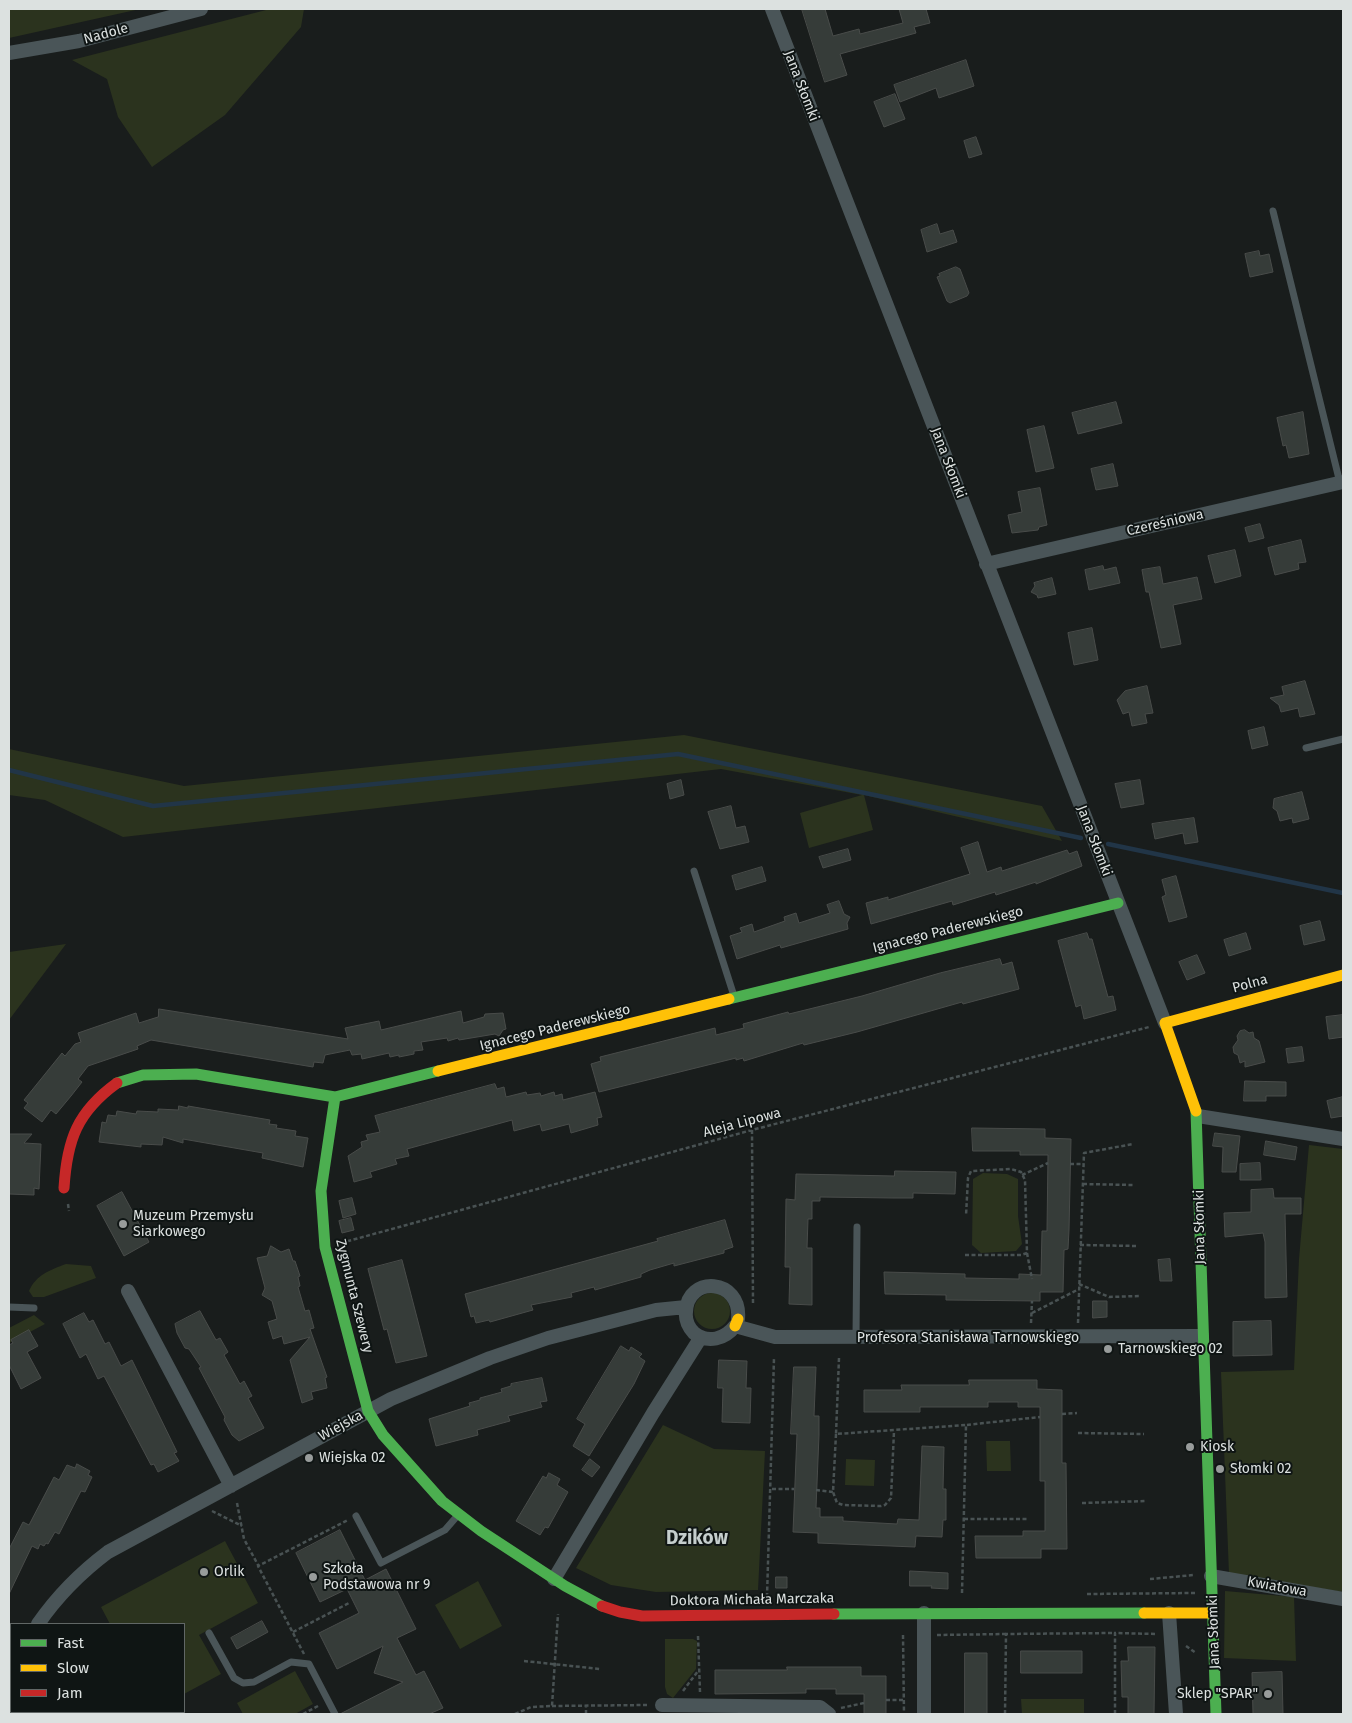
<!DOCTYPE html>
<meta charset="utf-8">
<style>
body{margin:0}
#map{position:relative;width:1352px;height:1723px;overflow:hidden;background:#191d1c;font-family:"Fira Sans",sans-serif}
canvas{display:block}
.frame{position:absolute;inset:0;border:10px solid #dce1e0;pointer-events:none}
.legend{position:absolute;left:10px;top:1623px;width:175px;height:90px;box-sizing:border-box;background:#0f1514;border:1px solid #616766;margin:0;padding:6px 9px;list-style:none;font-size:15px;color:#dce1e0}
.legend li{display:flex;align-items:center;gap:10px;height:25px}
.legend b{width:25px;border:1px solid #616766}
</style>
<div id="map">
<canvas width="1352" height="1723"></canvas>
<div class="frame"></div>
<ul class="legend">
<li><b style="height:6px;background:#4caf50"></b>Fast</li>
<li><b style="height:6px;background:#ffc107"></b>Slow</li>
<li><b style="height:6px;background:#c62828"></b>Jam</li>
</ul>
</div>
<script>
const context = document.querySelector('canvas').getContext('2d');
context.lineJoin = 'round';
function fillPath(path, color) {
  context.fillStyle = color;
  context.fill(path, 'evenodd');
}
function strokePath(path, color, width, dash) {
  context.strokeStyle = color;
  context.lineWidth = width;
  context.lineCap = dash ? 'butt' : 'round';
  context.setLineDash(dash || []);
  context.stroke(path);
}
function drawText(font, color, halo, rows, align = 'center') {
  context.font = font + ' "Fira Sans",sans-serif';
  context.lineWidth = 4;
  context.setLineDash([]);
  context.textBaseline = 'middle';
  context.strokeStyle = halo;
  context.fillStyle = color;
  for (const [text, x, y, turn = 0] of rows) {
    context.save();
    context.translate(x, y);
    context.rotate((+turn || 0) * Math.PI / 180);
    context.textAlign = isNaN(turn) ? turn : align;
    if (halo) context.strokeText(text, 0, 0);
    context.fillText(text, 0, 0);
    context.restore();
  }
}
const green = new Path2D(`
 M9,9H140L9,38Z
 M270,9H304L301,27L225,115L152,167L118,117L107,79L72,60Z
 M684,735L1042,806L1062,841L864,795L873,830L809,848L800,813L862,795L721,769L123,837L45,800L9,795V749L184,786Z
 M66,944L9,1020V952Z
 M1309,1145L1343,1149V1592L1229,1574L1221,1372L1294,1370L1299,1259Z
 M983,1173L1007,1174L1018,1179V1216L1022,1244L1016,1251L981,1253L972,1245L973,1179Z
 M66,1264L91,1266L96,1278L44,1297H33L29,1291C36,1275 50,1270 66,1264Z
 M694 1311a18 18 0 1 1 36 0a18 18 0 1 1-36 0Z
 M34,1315L45,1324L9,1343V1328Z
 M663,1425L714,1449L765,1451L758,1590L656,1592L611,1585L576,1568Z
 M986,1441H1010L1011,1471H987Z
 M846,1459L875,1460L874,1486L845,1485Z
 M225,1541L258,1603L199,1635L221,1674L184,1694V1624H110L101,1607Z
 M478,1581L502,1626L460,1649L435,1605Z
 M1225,1591L1294,1597L1296,1661L1224,1658Z
 M665,1639H693L697,1641L696,1669L673,1698L667,1694L665,1687Z
 M295,1671L313,1704L295,1714H243L237,1703Z
 M1021,1699H1084V1714H1022Z`);
const stream = new Path2D(`
 M9,770L153,806L678,754L1081,838
 M1108,844L1343,893`);
const building = new Path2D(`
 M802,9H825L833,36L859,29L860,34L903,23L899,9H926L930,23L914,27L916,33L840,54L847,75L825,82Z
 M966,60L974,86L939,98L936,88L900,102L894,85Z
 M895,94L905,119L884,127L874,102Z
 M976,137L982,154L969,158L964,141Z
 M937,224L940,234L953,230L957,242L927,252L921,230Z
 M1259,251L1260,256L1269,254L1273,272L1250,277L1245,254Z
 M956,267L960,269L969,293L967,296L950,303L947,301L937,277L940,276L939,274Z
 M1116,402L1122,423L1078,434L1072,413Z
 M1303,412L1309,454L1289,458L1286,445L1283,446L1277,418Z
 M1044,426L1054,468L1036,472L1027,430Z
 M1113,464L1118,486L1096,490L1091,469Z
 M1040,488L1047,525L1039,527L1038,530L1012,533L1008,515L1022,512L1018,492Z
 M1260,524L1264,538L1249,542L1245,528Z
 M1301,540L1306,562L1298,563L1299,569L1275,575L1268,548Z
 M1235,550L1241,576L1215,583L1208,556Z
 M1103,566L1104,570L1116,567L1120,583L1089,590L1085,570Z
 M1160,567L1163,584L1197,577L1202,599L1173,605L1181,644L1161,648L1149,592H1146L1142,570Z
 M1052,578L1056,594L1038,598L1037,595L1031,592L1035,586L1034,583Z
 M1092,628L1098,660L1074,665L1068,633Z
 M1305,681L1315,714L1300,717L1298,708L1281,712L1279,705L1270,698L1284,695L1282,687Z
 M1147,686L1153,713L1145,714L1147,723L1132,726L1129,712L1123,714L1117,700L1125,691Z
 M1264,727L1268,745L1252,749L1248,731Z
 M681,780L684,795L670,799L667,784Z
 M1140,780L1144,804L1121,808L1115,784Z
 M1302,792L1309,819L1293,823L1292,818L1280,821L1277,811L1273,808L1274,799Z
 M731,806L736,828L745,826L749,842L720,849L708,812Z
 M1194,818L1198,842L1185,844L1183,833L1155,839L1152,824Z
 M978,842L987,872L1001,867L1002,871L1067,850L1069,854L1077,851L1082,866L1036,884V882L996,895L995,892L953,905L952,901L871,924L866,903L888,897V900L970,874L961,848Z
 M848,849L851,860L823,868L819,857Z
 M762,867L766,881L736,890L732,876Z
 M1176,876L1187,917L1169,922L1162,897L1166,895L1162,880Z
 M839,901L844,914L850,917L847,923L848,929L781,948L780,945L737,959L730,936L742,932L740,928L752,924L754,932L785,921L784,917L796,913L799,923L830,913L827,905Z
 M1320,921L1325,940L1304,945L1300,926Z
 M1087,933L1089,939H1092L1108,997L1113,996L1116,1010L1084,1019L1081,1005L1076,1007L1058,941Z
 M1246,933L1251,949L1229,956L1224,940Z
 M1197,955L1205,973L1187,980L1179,962Z
 M1000,959L1002,965L1012,962L1019,989L963,1004L962,1002L857,1032L804,1045L803,1043L744,1061L743,1058L736,1060V1058L599,1092L591,1064L601,1061L600,1057L715,1028L716,1035L744,1028L743,1024L788,1012L789,1014L862,996L940,973Z
 M159,1009L348,1039L345,1028L379,1021L381,1030L461,1011L463,1023L484,1017L485,1014L503,1013L506,1029L503,1030L499,1036L495,1034L459,1040L458,1038L448,1041L447,1038L421,1042L423,1050L414,1051V1054L399,1057V1055L390,1057L389,1053L362,1059L361,1054L352,1055L350,1050L325,1055L323,1063L314,1062L313,1067L151,1040L137,1046L138,1049L88,1066L78,1079L82,1082L71,1096L56,1114L51,1110L42,1122L24,1108L28,1103L24,1100L62,1053L65,1056L75,1044L81,1042L78,1033L136,1013L139,1023L158,1017Z
 M1343,1015V1037L1329,1039L1326,1017Z
 M1245,1030L1249,1033L1253,1032L1254,1038L1259,1041L1265,1062L1245,1067V1061L1240,1063L1238,1055L1234,1053L1233,1047L1238,1040L1237,1036L1240,1031Z
 M1302,1047L1304,1061L1288,1063L1286,1049Z
 M1245,1081L1286,1082V1096H1266V1101H1244Z
 M495,1084L497,1089L504,1087L506,1097L526,1092L527,1095L540,1093L541,1096L554,1092L555,1096L562,1094L563,1100L595,1092L602,1117L597,1118L598,1125L571,1133L569,1124L542,1131L540,1124L514,1131L512,1120L407,1149L409,1156L395,1159L397,1164L370,1172L372,1177L354,1182L348,1156L362,1147L361,1142L368,1140L366,1135L380,1132L375,1116Z
 M1343,1097V1116L1331,1118L1327,1101Z
 M179,1106L188,1108V1106L270,1120L269,1124L277,1125L276,1128L296,1131L295,1136L308,1138L303,1167L262,1158L263,1153L183,1139V1143L163,1137L162,1145L141,1144V1147L99,1142L102,1122L106,1123L108,1115L116,1116L117,1111L136,1114L137,1111L158,1112V1109L178,1110Z
 M972,1128L1045,1129V1138L1071,1139L1069,1230L1068,1249L1064,1250L1063,1292H1040V1301L946,1300V1295L885,1294L884,1272L965,1274V1278L1019,1279V1274L1041,1275L1042,1231H1047L1048,1155H1020V1151H973Z
 M1215,1133L1240,1136L1236,1172H1222L1223,1147L1213,1146Z
 M9,1134H32L24,1143L41,1144L39,1189L34,1188V1195L9,1194Z
 M1266,1141L1297,1147L1295,1160L1264,1155Z
 M1260,1163L1261,1180H1240V1164Z
 M895,1171L956,1172L955,1194L913,1193V1198H893L820,1197V1201H812V1219H808L807,1248H812V1305L789,1304L790,1267H785L786,1199L795,1200L796,1174L894,1176Z
 M1273,1189L1274,1198H1301V1214H1285L1287,1297L1265,1298V1242L1263,1233L1225,1237L1224,1213L1251,1212V1190Z
 M122,1192L149,1242L124,1256L97,1206Z
 M352,1198L356,1214L343,1218L339,1201Z
 M351,1218L354,1230L342,1233L339,1221Z
 M725,1220L733,1247L724,1250V1253L674,1266V1263L650,1270L641,1274V1277L595,1290L594,1287L571,1293L572,1297L531,1305L533,1310L490,1322L489,1320L476,1323L474,1316L471,1317L465,1294L658,1241L657,1239Z
 M271,1246L281,1252L289,1249L293,1261H295L300,1276L298,1277L300,1286L298,1287L305,1311L309,1310L314,1328L310,1329L327,1377L325,1378L327,1388L311,1392L313,1399L302,1403L290,1360L310,1337L284,1344L282,1336L273,1339L268,1322L277,1319L272,1301L262,1295L265,1288L257,1258L267,1256Z
 M1170,1259L1172,1281H1160L1158,1260Z
 M402,1260L427,1356L396,1363L387,1329L384,1330L368,1269Z
 M1093,1301H1107V1317L1093,1318Z
 M200,1311L216,1340L220,1338L228,1352L224,1355L240,1384L244,1381L252,1396L248,1398L264,1428L239,1441L232,1435L224,1420L225,1417L199,1368L201,1367L189,1349L185,1348L177,1333L175,1324Z
 M84,1313L89,1322L93,1320L105,1344L109,1342L121,1366L132,1360L177,1452L174,1453L179,1461L158,1472L154,1464L151,1465L104,1376L98,1379L86,1354L80,1358L63,1324Z
 M1271,1321L1272,1355L1233,1356V1322Z
 M29,1330L38,1346L27,1352L41,1378L21,1389L9,1365V1345L13,1343L11,1340Z
 M621,1346L629,1351L631,1347L642,1354L639,1357L645,1361L634,1384L589,1456L573,1446L585,1424L577,1419Z
 M719,1360L747,1361L746,1388H751L750,1423L722,1422L723,1388H718Z
 M794,1367H816L814,1416H819V1435L816,1508H820V1517H843V1521L897,1524L898,1519L919,1520L922,1446L944,1447L943,1489H946V1520H943L942,1537L916,1536L915,1547L818,1543V1533L793,1532L797,1434H791Z
 M542,1378L547,1401L540,1402L542,1407L508,1416L510,1421L477,1430L478,1435L436,1446L429,1419L470,1406L469,1403L480,1400V1398L502,1392L501,1389L511,1386V1384Z
 M969,1380H1037V1389L1062,1390V1463H1066L1067,1549H1041V1558H976L975,1536H1023V1531H1045V1481H1040V1407H1018V1402H988V1407H920V1412H864V1390H902L901,1385H969Z
 M590,1459L600,1467L592,1477L582,1470Z
 M77,1464L90,1471L88,1475L92,1477L85,1492L81,1491L59,1534L55,1532L48,1544L46,1543L44,1546L40,1544L38,1549L32,1546L9,1594V1549L23,1522L29,1525L54,1477L59,1480L67,1465L75,1468Z
 M549,1473L560,1479L557,1485L568,1492L548,1528L545,1527L540,1535L516,1521L543,1476L546,1478Z
 M340,1530L365,1580L386,1569L416,1629L397,1638L416,1675L424,1671L443,1708L429,1714H340L403,1682L374,1673L383,1646L337,1669L319,1633L359,1613L347,1589L320,1602L296,1553Z
 M910,1571L948,1573V1589L931,1588L932,1586H910Z
 M776,1577H787V1588H776Z
 M262,1621L268,1632L237,1649L231,1638Z
 M1128,1647H1155L1154,1714H1128V1697H1122L1121,1661H1128Z
 M1021,1651H1082V1673H1021Z
 M965,1653H987V1714H965Z
 M787,1667H861V1676H886V1714H864V1694H836V1689H806V1693L715,1694V1670H787Z
 M1282,1672L1283,1714H1253L1252,1673Z`);
const path = new Path2D(`
 M752,1130L753,1303
 M1070,1164H1083
 M1022,1175L1048,1163
 M1083,1184L1134,1185
 M68,1204L69,1211
 M341,1243L752,1130L1149,1027
 M1080,1245L1137,1246
 M1027,1253L1032,1279
 M965,1255H1021L1027,1253L1025,1180L1021,1172L1011,1169L971,1171L968,1178L966,1216
 M1079,1284L1109,1297L1139,1296
 M1032,1313L1079,1289
 M1031,1323L1032,1301
 M1078,1323L1084,1153L1133,1144
 M839,1358L836,1434L966,1425
 M1062,1414L1077,1413
 M1078,1433L1144,1434
 M836,1434L833,1492L837,1503L843,1505L881,1506L885,1505L891,1498L894,1431
 M772,1489H794
 M816,1490L833,1492
 M237,1503L244,1539L258,1565
 M1082,1503L1147,1501
 M212,1511L242,1526
 M964,1519H1028
 M1150,1579L1194,1575
 M962,1593L966,1425L1040,1417
 M1087,1594L1195,1593
 M767,1597L774,1358
 M293,1632L349,1603
 M903,1635L904,1714
 M937,1635L1006,1634
 M698,1636L700,1692
 M1186,1646L1196,1653
 M304,1654L258,1566L348,1520
 M524,1661L600,1669
 M683,1691L698,1671
 M886,1700H904
 M552,1706L648,1705
 M841,1708L864,1703
 M303,1714L318,1706
 M515,1714L531,1707L552,1706L558,1614
 M586,1714V1705
 M1005,1714L1006,1634L1115,1633
 M1115,1714V1633L1157,1634`);
const lane = new Path2D(`
 M1273,211L1340,483
 M1306,748L1343,739
 M694,871L734,996
 M9,1307L34,1308
 M856,1337L857,1227
 M356,1516L381,1563L445,1530L458,1515
 M209,1633L234,1678L243,1683L254,1682L291,1662L309,1664L335,1714`);
const street = new Path2D(`
 M772,9L1165,1023
 M9,53L79,41L201,9
 M986,564L1343,482
 M1198,1116L1343,1139
 M128,1291L231,1486
 M738,1319C742,1278 687,1275 686,1312C685,1320 689,1328 694,1333C708,1344 725,1339 735,1326L775,1337L1202,1336
 M1211,1576L1343,1599
 M554,1579L653,1413L701,1337
 M924,1613V1714
 M1169,1613L1176,1714
 M38,1624C58,1595 80,1573 108,1552L391,1399L490,1358L548,1338L656,1310L686,1307
 M9,1675L11,1670
 M662,1705L820,1707L829,1714`);
const fast = new Path2D(`
 M729,999L1118,903
 M117,1083L143,1075L196,1074L335,1097L438,1071
 M335,1097L321,1191L325,1247L368,1411L383,1435L442,1501L481,1531L565,1586L602,1606
 M1196,1111L1216,1714
 M834,1614L1144,1613`);
const slow = new Path2D(`
 M438,1071L729,999
 M1196,1111L1165,1023L1343,975
 M735,1326L738,1319
 M1144,1613H1213`);
const jam = new Path2D(`
 M64,1188C67,1140 77,1112 117,1083
 M602,1606L620,1612L642,1616L834,1614`);
const markers = [
 [123,1224,5,"#989c9b"],
 [1108,1349,5,"#989c9b"],
 [1190,1447,5,"#989c9b"],
 [309,1458,5,"#989c9b"],
 [1220,1469,5,"#989c9b"],
 [204,1572,5,"#989c9b"],
 [313,1577,5,"#989c9b"],
 [1268,1694,5,"#989c9b"]
];
const streetNames = [
 ["Nadole",106,34,-15],
 ["Jana Słomki",801,86,69],
 ["Jana Słomki",948,463,69],
 ["Czereśniowa",1165,523,-13],
 ["Jana Słomki",1094,841,69],
 ["Ignacego Paderewskiego",948,930,-14],
 ["Polna",1250,984,-15],
 ["Ignacego Paderewskiego",555,1028,-14],
 ["Aleja Lipowa",742,1123,-15],
 ["Jana Słomki",1200,1227,-91],
 ["Zygmunta Szewery",354,1296,76],
 ["Profesora Stanisława Tarnowskiego",968,1338],
 ["Wiejska",341,1426,-29],
 ["Kwiatowa",1277,1587,10],
 ["Doktora Michała Marczaka",752,1600,-1],
 ["Jana Słomki",1214,1632,-92]
];
const poiNames = [
 ["Muzeum Przemysłu",133,1216],
 ["Siarkowego",133,1232],
 ["Tarnowskiego 02",1118,1349],
 ["Kiosk",1200,1447],
 ["Wiejska 02",319,1458],
 ["Słomki 02",1230,1469],
 ["Szkoła",323,1569],
 ["Podstawowa nr 9",323,1585],
 ["Orlik",214,1572],
 ["Sklep \"SPAR\"",1258,1694,"right"]
];
const districtNames = [
 ["Dzików",697,1539]
];
fillPath(green, '#2b331e');
strokePath(stream, '#213547', 4.5);
fillPath(building, '#363c39');
strokePath(building, '#494c4a', 1);
strokePath(path, '#495253', 2.5, [4, 2.5]);
strokePath(lane, '#4a5558', 7);
strokePath(street, '#4a5558', 14);
strokePath(fast, '#4caf50', 11);
strokePath(slow, '#ffc107', 11);
strokePath(jam, '#c62828', 11);
for (const [x, y, r, color] of markers) {
  const dot = new Path2D();
  dot.arc(x, y, r, 0, 2 * Math.PI);
  context.fillStyle = color;
  context.fill(dot);
  strokePath(dot, '#0f1514', 2);
}
drawText('14px', '#dce1e0', '#0f1514', streetNames);
drawText('14px', '#dce1e0', '#0f1514', poiNames, 'left');
drawText('bold 19px', '#c5cecd', '#0f1514', districtNames);
</script>
